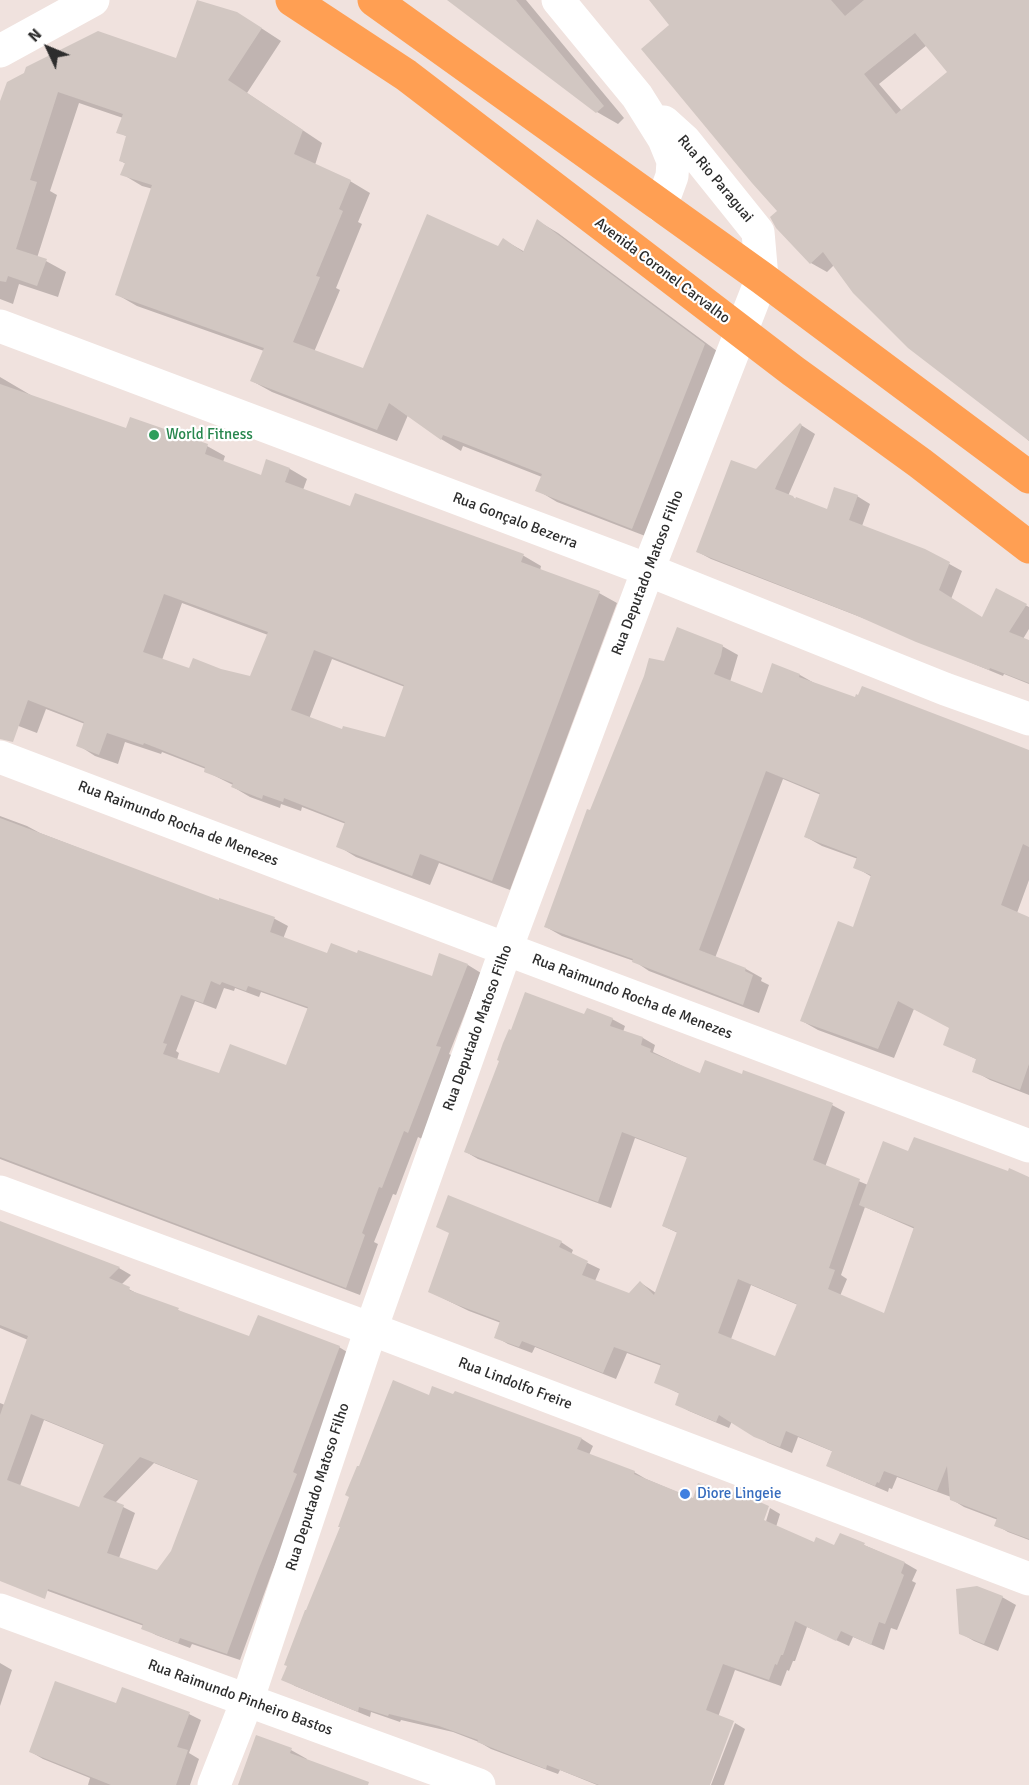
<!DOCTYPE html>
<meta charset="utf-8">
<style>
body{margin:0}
#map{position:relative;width:1029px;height:1785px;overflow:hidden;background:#f0e2de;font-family:Signika,sans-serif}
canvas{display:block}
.north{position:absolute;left:18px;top:18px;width:60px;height:60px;-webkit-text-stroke:4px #fff;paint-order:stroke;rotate:314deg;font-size:16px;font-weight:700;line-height:24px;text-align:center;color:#2d2d2d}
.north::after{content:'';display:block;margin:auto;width:21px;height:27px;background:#2d2d2d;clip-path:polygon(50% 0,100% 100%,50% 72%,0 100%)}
</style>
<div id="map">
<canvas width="1029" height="1785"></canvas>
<div class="north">N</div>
</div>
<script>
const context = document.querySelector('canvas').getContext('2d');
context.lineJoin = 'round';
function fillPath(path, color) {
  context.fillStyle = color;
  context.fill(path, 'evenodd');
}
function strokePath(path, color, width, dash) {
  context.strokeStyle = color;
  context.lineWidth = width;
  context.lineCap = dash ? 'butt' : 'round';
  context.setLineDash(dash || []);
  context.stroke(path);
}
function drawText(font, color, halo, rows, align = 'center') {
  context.font = font + ' Signika,sans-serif';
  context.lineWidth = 4.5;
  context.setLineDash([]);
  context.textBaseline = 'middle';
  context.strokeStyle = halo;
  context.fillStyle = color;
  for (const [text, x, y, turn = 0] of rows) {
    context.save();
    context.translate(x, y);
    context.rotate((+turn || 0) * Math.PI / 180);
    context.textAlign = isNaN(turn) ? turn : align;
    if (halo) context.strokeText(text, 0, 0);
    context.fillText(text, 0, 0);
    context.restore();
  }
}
const shadow = new Path2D(`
 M453,0H526L624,118L618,124L597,112Z
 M651,0H1029V441L834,265L827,272L811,263L671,26ZM927,45L949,72L902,111L879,84Z
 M258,26L281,41L247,93L322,143L315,165L350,181L370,193L358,222L362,224L336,288L340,290L314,352L364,370L499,248L504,240L525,252L538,221L558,233L725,357L653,539L557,502L537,490L542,477L463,446L461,451L441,439L408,415L397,441L272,392L252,381L264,351L137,306L116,294L153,189L142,186L122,174L126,164L121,161L128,137L118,132L123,118L79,103L50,191L57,195L37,258L46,261L66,272L58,297L19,284L13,304L0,299V105L177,60Z
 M0,377L34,397L127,430L207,446L225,456L223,462L262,477L267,461L290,469L307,479L303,490L351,508L355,495L524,556L541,566L540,571L599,593L617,603L510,890L439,863L430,885L356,857L338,846L346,824L302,807L301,811L281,804L280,808L250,797L233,787V785L205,771L206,769L162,752L161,754L125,742L118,764L95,756L78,745L85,724L46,709L37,733L0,719ZM182,603L268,635L251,678L220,671L190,670L162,660ZM332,659L405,687L386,739L342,731L309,719Z
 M801,425L815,434L788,496L827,511L857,496L870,504L862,526L924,550L962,571L951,599L983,619L997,590L1029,607V629L1023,639L1029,642V684L1004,674L1003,676L868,620L711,559L698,552L757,471Z
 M722,646L738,655L730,682L762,694L773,665L800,675L816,684L856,699L1029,751V880L1017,913L1029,919V1095L990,1080L974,1071L978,1060L945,1044L951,1028L914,1009L894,1058L818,1030L802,1021L854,929L872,877L855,867L858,859L822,846L806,837L821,795L783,779L715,958L746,969L762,978L761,981L769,985L759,1013L649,971L634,961L562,936L546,927L591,812L665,663Z
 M0,816L27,826L40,833L220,902V900L275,919L288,926L283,939L328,955L433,978L468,965L481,973L449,1054L453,1056L422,1139L418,1137L396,1195L393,1194L374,1242L378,1244L360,1295L0,1159ZM224,988L234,991L235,988L259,997L261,992L309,1009L287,1066L220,1075L177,1060L179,1053L176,1051L195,1001L216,1009Z
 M585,1016L612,1019L625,1026L623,1032L643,1038L655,1045L653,1052L701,1075L832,1105L845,1112L825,1167L868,1185L909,1153L1029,1178V1540L1008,1532L996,1525L998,1520L964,1507L951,1499V1497L897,1477L892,1489L889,1488L888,1492L841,1472L828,1465L834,1452L798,1437L792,1453L768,1443L732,1421L729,1428L689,1411L676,1404L680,1394L656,1382L662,1366L627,1353L616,1379L535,1347L532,1353L508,1344L496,1337L501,1323L469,1311L430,1292L561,1242L573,1250L571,1255L600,1269L595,1281L629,1295L641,1283L656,1293L678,1233L663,1226L688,1158L635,1138L611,1208L478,1159L466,1152ZM865,1207L915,1229L885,1315L840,1296L847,1279L841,1275ZM751,1285L798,1305L776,1357L731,1339Z
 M0,1223L119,1268L131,1275L121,1285L142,1296L178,1310L189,1316L250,1338L339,1347L352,1355L308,1482L271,1575L240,1660L192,1644L190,1648L156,1635L143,1628L144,1626L48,1591L36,1584L0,1552V1403L5,1405L28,1340L0,1328ZM44,1420L105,1445L80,1509L20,1486ZM154,1463L199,1481L172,1551L158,1572L119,1558L135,1513L115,1503Z
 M455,1393L582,1439L593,1446L589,1455L634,1472L646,1479L761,1527L764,1528L770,1508L780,1514L776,1527L814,1544L834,1547L841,1535L905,1563L917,1570L912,1581L916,1583L897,1630L891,1628L884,1650L853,1637L849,1646L807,1627L795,1661H793L789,1671L787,1670L781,1686L735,1670L718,1717L708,1785H597L560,1770L558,1774L491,1749L479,1742L453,1732L401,1720L400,1722L371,1712L370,1717L295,1686L283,1679L430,1397L454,1396Z
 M1002,1597L1016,1605L998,1651L974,1641L960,1633Z
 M0,1663L12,1670L0,1706Z
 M117,1705L189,1714L201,1720L189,1753L199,1759L190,1785H88L90,1778L43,1759L31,1752Z
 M735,1723L745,1729L724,1785H711Z
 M291,1750L307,1759V1761L352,1785H240Z`);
const building = new Path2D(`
 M197,0L237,12L262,28L228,80L303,130L294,154L351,180L339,209L343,211L316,276L320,277L293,342L363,368L427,214L498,246L503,238L523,252L537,219L705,344L632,529L535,491L542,474L443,435L441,440L389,403L377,430L250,381L264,348L115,295L152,185L120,175L125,163L119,161L126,136L116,133L123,114L58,92L30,180L37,182L16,249L47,259L37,286L8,276L6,282L0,281V101L7,82L24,73L26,67L98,31L176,58Z
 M447,0H516L604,106L596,113Z
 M649,0H831L845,16L864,0H1029V441L908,348L853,293L823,252L810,264L776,228L770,217L777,211L752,183L641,49L669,25ZM915,33L947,72L896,114L864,74Z
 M0,384L126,428L130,417L208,444L205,454L261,475L266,459L290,468L285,482L350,506L355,493L524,554L521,562L600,591L492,881L420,854L412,876L336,847L345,822L284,798L283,802L263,795L262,799L231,787L233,783L204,772L205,767L144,743L143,745L107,733L99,755L76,746L84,722L28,700L13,742L0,739ZM164,594L268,632L250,676L221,669L193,658L189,668L143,652ZM314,650L404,685L385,737L343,726L342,729L291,710Z
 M800,423L802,425L775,489L793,496L795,499L796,497L827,509L834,487L858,495L849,520L925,549L950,562L939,590L982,617L996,588L1027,604L1009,632L1029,640V683L990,668L989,670L916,642L853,614L696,552L731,460L756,469Z
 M677,627L723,645L721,656L714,674L762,693L772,663L800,674L799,677L855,697L856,694L858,695L862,686L1029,750V847L1023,844L1001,905L1029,917V1064L1020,1090L972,1072L976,1059L943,1045L949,1028L898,1001L878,1049L800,1021L838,921L853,927L871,875L853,868L857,857L804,837L820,793L766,771L699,950L746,968L745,971L753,975L743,1005L632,962L633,959L544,927L587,809L590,810L644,676L649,658L664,661Z
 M0,818L219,900V898L275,917L270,932L327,953L331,943L357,953L358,950L432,976L439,953L468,964L436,1046L441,1047L408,1133L404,1131L382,1188L379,1187L362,1233L365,1235L346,1288L0,1157ZM211,981L220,985L222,982L246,991L248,986L308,1007L286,1065L230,1044L219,1073L163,1054L167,1044L163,1043L181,995L203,1003Z
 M525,992L584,1014L587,1008L613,1018L610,1026L643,1037L641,1045L651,1049L650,1052L700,1073L705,1060L742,1074L743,1070L833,1103L813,1160L860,1179L829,1268L835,1270L828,1289L884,1313L914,1227L859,1205L883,1141L908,1151L914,1137L1008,1171L1009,1168L1029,1177V1539L994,1526L997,1518L950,1500L947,1466L937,1491L884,1471L879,1483L877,1482L875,1486L826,1466L832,1451L786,1431L780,1447L754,1437L719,1415L716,1422L675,1405L679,1393L654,1383L661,1364L614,1347L603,1373L522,1341L519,1347L494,1338L500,1321L455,1304L428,1292L449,1233L436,1227L448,1195L562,1241L559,1247L588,1261L582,1275L629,1293L640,1281L654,1295L677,1232L662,1226L687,1157L622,1132L598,1202L464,1152L499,1061L497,1060L503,1043L509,1029L511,1030ZM738,1279L797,1304L775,1356L718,1333Z
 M0,1221L120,1267L109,1278L130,1287L129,1290L179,1308L178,1310L249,1336L258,1315L340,1346L293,1472L297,1474L259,1568L227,1654L180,1638L178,1643L141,1629L143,1624L48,1589L45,1599L0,1581V1415L28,1336L0,1325ZM31,1414L104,1444L79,1507L7,1480ZM140,1457L198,1480L171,1551L157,1570L107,1553L124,1505L103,1497Z
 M393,1380L429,1395L432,1386L453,1394L455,1391L582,1438L577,1449L635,1471L634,1474L693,1498L698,1483L732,1495L734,1491L769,1506L764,1520L814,1542L816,1537L834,1545L840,1533L865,1543L864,1545L905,1562L901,1573L904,1575L885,1624L879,1622L871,1645L841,1631L836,1641L795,1621L783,1655H781L777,1665L775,1664L769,1680L723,1664L706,1710L734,1721L710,1785H599L547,1765L546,1769L477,1742L478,1740L439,1726L389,1714L388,1716L359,1707L358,1712L281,1680L287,1666L284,1665L305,1610H306L340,1527H338L349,1497L345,1495L357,1466H359Z
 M977,1586L1003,1596L984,1644L959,1634L956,1589Z
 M55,1681L116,1703L122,1687L190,1712L177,1747L188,1750L176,1785H111L29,1752Z
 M256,1735L292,1748L290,1753L369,1782L368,1785H238Z`);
const minor = new Path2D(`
 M558,0L637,96L664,139L673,161L672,176L661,206
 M664,122L685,141L758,232L762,278
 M0,326L648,570L945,689L1029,719
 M506,949L1029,1146
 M0,1192L371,1329L1029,1579
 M0,1610L479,1785`);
const tertiary = new Path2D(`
 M0,757L506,949
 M214,1785L247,1701L371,1329L506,949L648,570L762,278`);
const secondary = new Path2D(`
 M0,51L93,0`);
const primary = new Path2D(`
 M292,0L406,75L793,371L920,463L1029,547
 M374,0L762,278L1029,477`);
const markers = [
 [154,435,6,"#2e9e5b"],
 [685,1494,6,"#3f7fe0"]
];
const streetNames = [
 ["Rua Rio Paraguai",715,179,50],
 ["Avenida Coronel Carvalho",662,271,37],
 ["Rua Gonçalo Bezerra",515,521,21],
 ["Rua Deputado Matoso Filho",648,573,-69],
 ["Rua Raimundo Rocha de Menezes",178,824,21],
 ["Rua Raimundo Rocha de Menezes",632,997,21],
 ["Rua Deputado Matoso Filho",478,1028,-70],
 ["Rua Lindolfo Freire",515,1384,21],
 ["Rua Deputado Matoso Filho",318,1487,-72],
 ["Rua Raimundo Pinheiro Bastos",240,1698,20]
];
const leisureNames = [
 ["World Fitness",166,435]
];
const shopNames = [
 ["Diore Lingeie",697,1494]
];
fillPath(shadow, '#0003');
fillPath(building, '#d2c7c2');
strokePath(minor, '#fff', 33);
strokePath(tertiary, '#fff', 33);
strokePath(secondary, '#fff', 33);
strokePath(primary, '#ff9f53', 33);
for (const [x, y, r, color] of markers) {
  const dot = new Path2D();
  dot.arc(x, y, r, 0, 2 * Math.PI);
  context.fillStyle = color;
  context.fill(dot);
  strokePath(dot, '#fff', 2);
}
drawText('15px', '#2d2d2d', '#fff', streetNames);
drawText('15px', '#27864d', '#fff', leisureNames, 'left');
drawText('15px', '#366cbe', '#fff', shopNames, 'left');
</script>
